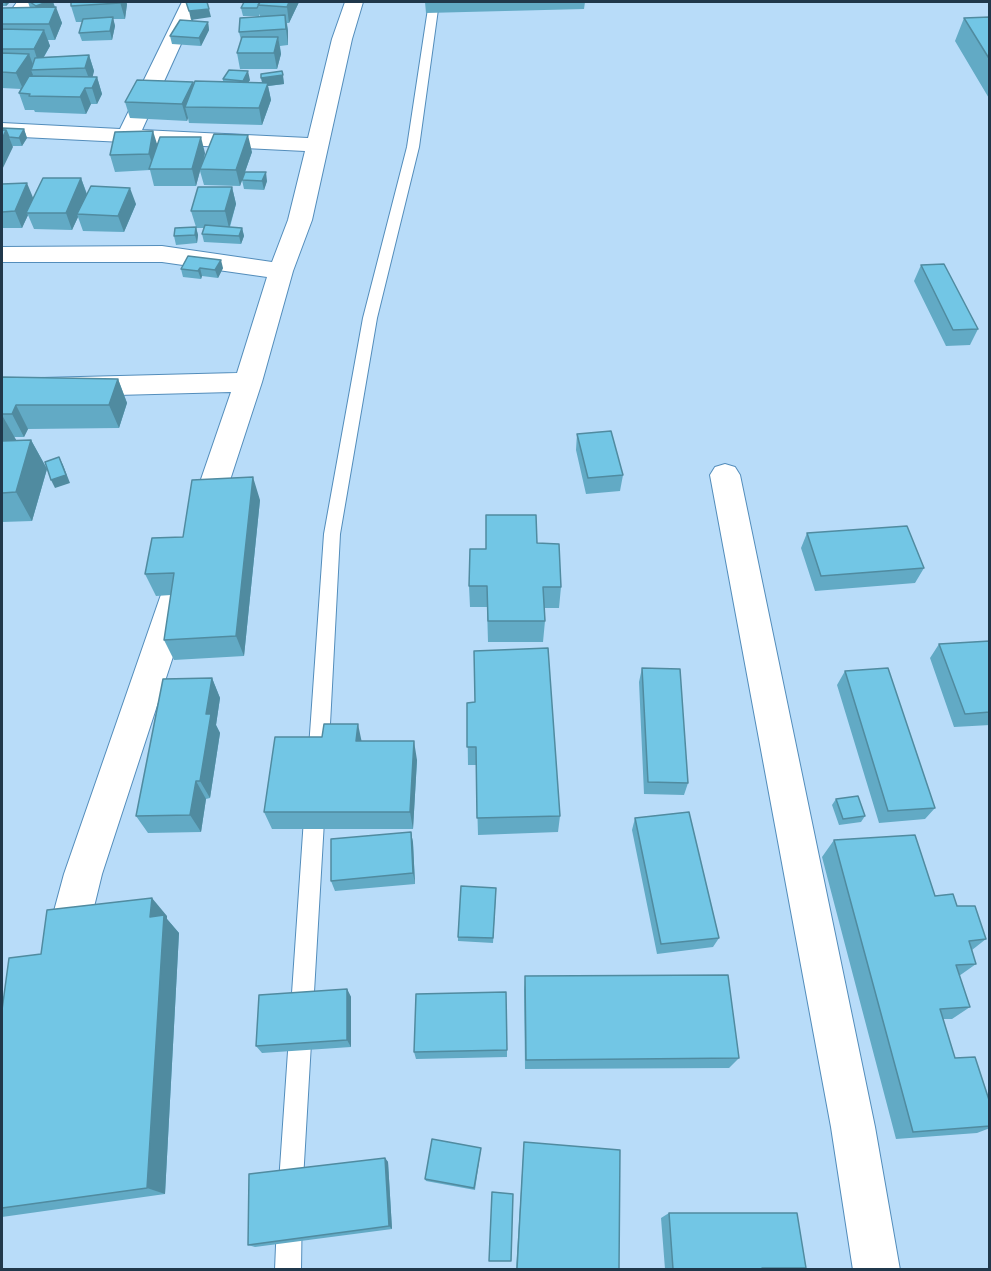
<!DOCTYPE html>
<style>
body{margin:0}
#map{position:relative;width:991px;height:1271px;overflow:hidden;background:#b8dcf9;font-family:"Varela Round",sans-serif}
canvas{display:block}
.frame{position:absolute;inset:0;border:3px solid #20384b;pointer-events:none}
</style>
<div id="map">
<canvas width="991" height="1271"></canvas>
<div class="frame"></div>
</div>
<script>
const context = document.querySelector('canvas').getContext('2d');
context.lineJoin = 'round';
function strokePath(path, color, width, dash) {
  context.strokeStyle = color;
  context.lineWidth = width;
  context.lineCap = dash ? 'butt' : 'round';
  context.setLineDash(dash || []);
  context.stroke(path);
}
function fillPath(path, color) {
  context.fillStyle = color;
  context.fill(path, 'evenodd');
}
const service = new Path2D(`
 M429,2H439L419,147L377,318L340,534L328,762L325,768L318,771L311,768L308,762L324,534L363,318L407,147Z
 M315,795L322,797L325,804L302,1197L301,1270H275L278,1197L305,804L308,797Z`);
const minor = new Path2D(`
 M17,2H35L9,40L2,42V23Z
 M182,2H200L142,130L308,138L332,39L345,2H363L352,39L312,220L293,271L262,382L217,520L213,528L202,532L191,528L187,520L231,392L2,398V379L237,373L267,277L162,262H2V247L162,246L272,262L288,220L305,151L2,136V123L120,129Z
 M725,464L735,467L740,475L875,1127L900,1270H853L831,1127L710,475L715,467Z
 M181,570L192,574L197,583L102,874L84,948L78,962L64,968L50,962L44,948L64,874L165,583L170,574Z`);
const wall = new Path2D(`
 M2,2H10L6,6H2Z
 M28,2H53L62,23L55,40H48L50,46L44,57L89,55L94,71L92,77H97L102,94L97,104H91L86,114L35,112L34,110H25L19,93L21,89L2,88V8H30Z
 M71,2H126L127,4L125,19H113L115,26L112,40L82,41L79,33L83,22H76L71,6Z
 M299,2L289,23H287L288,31V45L280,46L281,54L277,69H240L237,53L241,40L239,32L260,17V14L259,16H243L241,8Z
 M425,2H585L584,9L426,13Z
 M990,17V100L955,41L964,18Z
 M208,22L209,30L201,46L172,44L170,36Z
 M282,71L284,84L268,86L271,100L262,125L189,123L188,118L187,121L130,118L125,102L194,85L223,82V79L250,80L248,83H262L261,74Z
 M2,128L24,129L27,138L22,146H12L13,147Z
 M157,145L205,153L204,159L252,152L240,186L204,185L200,171L196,186H154L150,170L115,172L110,155Z
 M81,178L87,194L136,204L124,232L83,231L78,217L72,230L34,229L28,215L22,228H2V184L33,199Z
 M242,180L267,181L264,190L244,189Z
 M232,187L236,204L230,227L242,228L244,236L241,244L204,242L202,234L204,228H196L198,235L197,243L176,245L174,236L196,227L191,211Z
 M188,256L223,268L218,278L202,276L201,279L183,277L181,269Z
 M921,265L978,329L970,345L946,346L914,281Z
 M2,377L118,379L127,403L119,428L28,429L24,437H14L16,440H31L47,469L32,521L2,522Z
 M577,434L623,475L620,491L586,494L576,450Z
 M260,500L244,656L174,660L164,640L171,595L156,596L145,574L183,537Z
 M807,533L924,568L915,583L815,591L801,548Z
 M537,543L561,587L559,608H544L545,621L543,642H488L487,607H470L469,586L486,549Z
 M990,641V725L954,727L930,658L939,644Z
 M642,668L688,783L684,795L644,794L639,682Z
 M845,671L935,808L925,819L879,823L837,685Z
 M212,678L220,698L216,725L220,733L210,798L206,799L201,832L148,833L136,816Z
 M467,703L560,816L558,832L478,835L476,765H468Z
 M362,741L417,760L413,829H272L264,812Z
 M836,799L865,816L861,822L839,825L832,805Z
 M635,818L719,938L713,947L657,954L632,830Z
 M411,832L413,843L415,884L335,891L331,881Z
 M834,840L935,896L957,906L986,939L972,950L976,964L959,976L970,1007L952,1019H943L955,1058L990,1103V1128L977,1133L896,1139L822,857Z
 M496,893L493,943L458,941V937Z
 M167,916V919L179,933L165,1194L2,1217V1010L41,954Z
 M525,976L739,1058L729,1068L525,1069L524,989Z
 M347,989L351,997V1047L262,1053L256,1046Z
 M507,1050V1057L416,1059L414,1052Z
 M524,1142L619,1269H516Z
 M481,1148L475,1190L426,1181L425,1179Z
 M385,1158L388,1162L392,1229L255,1247L248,1245Z
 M669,1213L806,1268L796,1269H665L661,1218Z`);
const shadedWall = new Path2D(`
 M5,2H10L6,6Z
 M47,2H53L55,8L39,14L36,6Z
 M120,2H126L127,4L125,19Z
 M289,2H299L289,23L287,7Z
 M56,7L62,23L55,40L49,24Z
 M209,9L211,17L191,20L189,11Z
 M285,15L288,31V45L286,29Z
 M113,17L115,26L112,40L110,31Z
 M208,22L209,30L201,46L199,38Z
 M44,30L50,46L39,65L34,49Z
 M278,37L281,54L277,69L274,53Z
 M29,54L35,70H31L33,75L23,89L16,73Z
 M89,55L94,71L91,84L85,68Z
 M248,71L250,80L244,89L243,81Z
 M283,75L284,84L268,86L271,100L262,125L259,108L263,86L261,78Z
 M97,77L102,94L97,104L92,88Z
 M193,82L197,99L185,107L188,118L187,121L182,104Z
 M85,88L91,104L86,114L80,97Z
 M24,129L27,138L22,146L19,138Z
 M6,130L13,147L2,170V139Z
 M153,131L158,147L154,170L149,154Z
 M248,135L252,152L240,186L236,170Z
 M201,137L205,153L201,169H200V171L196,186L192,169Z
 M266,172L267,181L264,190L262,181Z
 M81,178L87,195L77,214L78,217L72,230L66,213Z
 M27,183L34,200L26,213L28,215L22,228L15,211Z
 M232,187L236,204L229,228L225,211Z
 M130,188L136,204L124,232L118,216Z
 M196,227L198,235L197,243L195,235Z
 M242,228L244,236L241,244L239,236Z
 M221,260L223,268L218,278L215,270Z
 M200,268L202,276L201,279L198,271Z
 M118,379L127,403L119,428L109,405Z
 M16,405L28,429L24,437L12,414Z
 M2,415L19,445L2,455Z
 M31,440L47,469L32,521L16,492Z
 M59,457L63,465L70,483L55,488L51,480Z
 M253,477L260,500L244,656L236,636Z
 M212,678L220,698L216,725L220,733L210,798L200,781L206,714Z
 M358,724L362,743L356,741Z
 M414,741L417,760L413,829L410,812Z
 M196,781L206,799L201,832L190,815Z
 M411,832L413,843L415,884L413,873Z
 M152,898L167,916V919L179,933L165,1194L147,1188L150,917Z
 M347,989L351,997V1047L347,1040Z
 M385,1158L388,1162L392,1229L389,1226Z`);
const building = new Path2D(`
 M30,2H47L36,6Z
 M71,2H120V3L71,6Z
 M186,2H207L209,9L189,11Z
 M244,2H260L257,8H241Z
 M260,2H289L287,7L258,5Z
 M56,7L49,24H2V8Z
 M285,15L286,29L239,32L240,18Z
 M113,17L110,31L79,33L83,19Z
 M990,17V60L964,18Z
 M180,20L208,22L199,38L170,36Z
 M2,29L44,30L34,49H2Z
 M242,37H278L274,53H237Z
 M2,53L29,54L16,73L2,72Z
 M89,55L85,68L31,70L35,58Z
 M229,70L248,71L243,81L223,79Z
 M282,71L283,75L261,78V74Z
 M29,76L97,77L92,88H85L80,97L29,96L30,94L19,93Z
 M137,80L193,82L182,104L125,102Z
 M195,81L268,83L259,108L185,107Z
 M2,128L24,129L19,138L9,137L6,130H2Z
 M2,130H6L2,139Z
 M153,131L149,154L110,155L115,132Z
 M214,134L248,135L236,170L200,169Z
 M160,137H201L192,169H149Z
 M245,172H266L262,181L242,180Z
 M43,178H81L66,213H26Z
 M27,183L15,211L2,212V184Z
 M91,186L130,188L118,216L77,214Z
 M198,187H232L225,211H191Z
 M205,225L242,228L239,236L202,234Z
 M196,227L195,235L174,236L175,228Z
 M188,256L221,260L215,270L200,268L198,271L181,269Z
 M944,264L978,329L953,330L921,265Z
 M2,377L118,379L109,405H16L12,414H2Z
 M611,431L623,475L588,478L577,434Z
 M31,440L16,492L2,493V441Z
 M59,457L66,475L51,480L45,462Z
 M253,477L236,636L164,640L174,573L145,574L152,538L183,537L192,480Z
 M486,515H536L537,543L559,544L561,587H543L545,621H488L487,586H469L470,549H486Z
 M907,526L924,568L821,576L807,533Z
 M990,641V712L965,714L939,644Z
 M548,648L560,816L477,818L476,747H467V703L475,702L474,651Z
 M642,668L680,669L688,783L648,782Z
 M888,668L935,808L888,811L845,671Z
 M212,678L206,714H211L200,781H196L190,815L136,816L163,679Z
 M324,724H358L356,741H414L410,812H264L275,737H322Z
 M858,796L865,816L843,819L836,799Z
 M689,812L719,938L661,944L635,818Z
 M411,832L413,873L331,881V839Z
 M915,835L935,896L953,894L957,906H975L986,939L969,941L976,964L956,965L970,1007L940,1009L955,1058L975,1057L990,1103V1126L913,1132L834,840Z
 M461,886L496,888L493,938L458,937Z
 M152,898L150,917L164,915L147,1188L2,1208V1010L9,958L41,954L47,910Z
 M728,975L739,1058L526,1060L525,976Z
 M347,989V1040L256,1046L259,995Z
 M506,992L507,1050L414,1052L416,994Z
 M432,1139L481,1148L474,1188L425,1179Z
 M524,1142L620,1150L619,1269H517Z
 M385,1158L389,1226L248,1245L249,1174Z
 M492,1192L513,1194L511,1261H489Z
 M669,1213H797L806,1268H762V1269H673Z`);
strokePath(service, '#538dbb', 2);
strokePath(minor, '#538dbb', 2);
fillPath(service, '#fff');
fillPath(minor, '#fff');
fillPath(wall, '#62aac5');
fillPath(shadedWall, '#508ba0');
fillPath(building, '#72c6e5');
strokePath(building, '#508ba0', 1.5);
</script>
